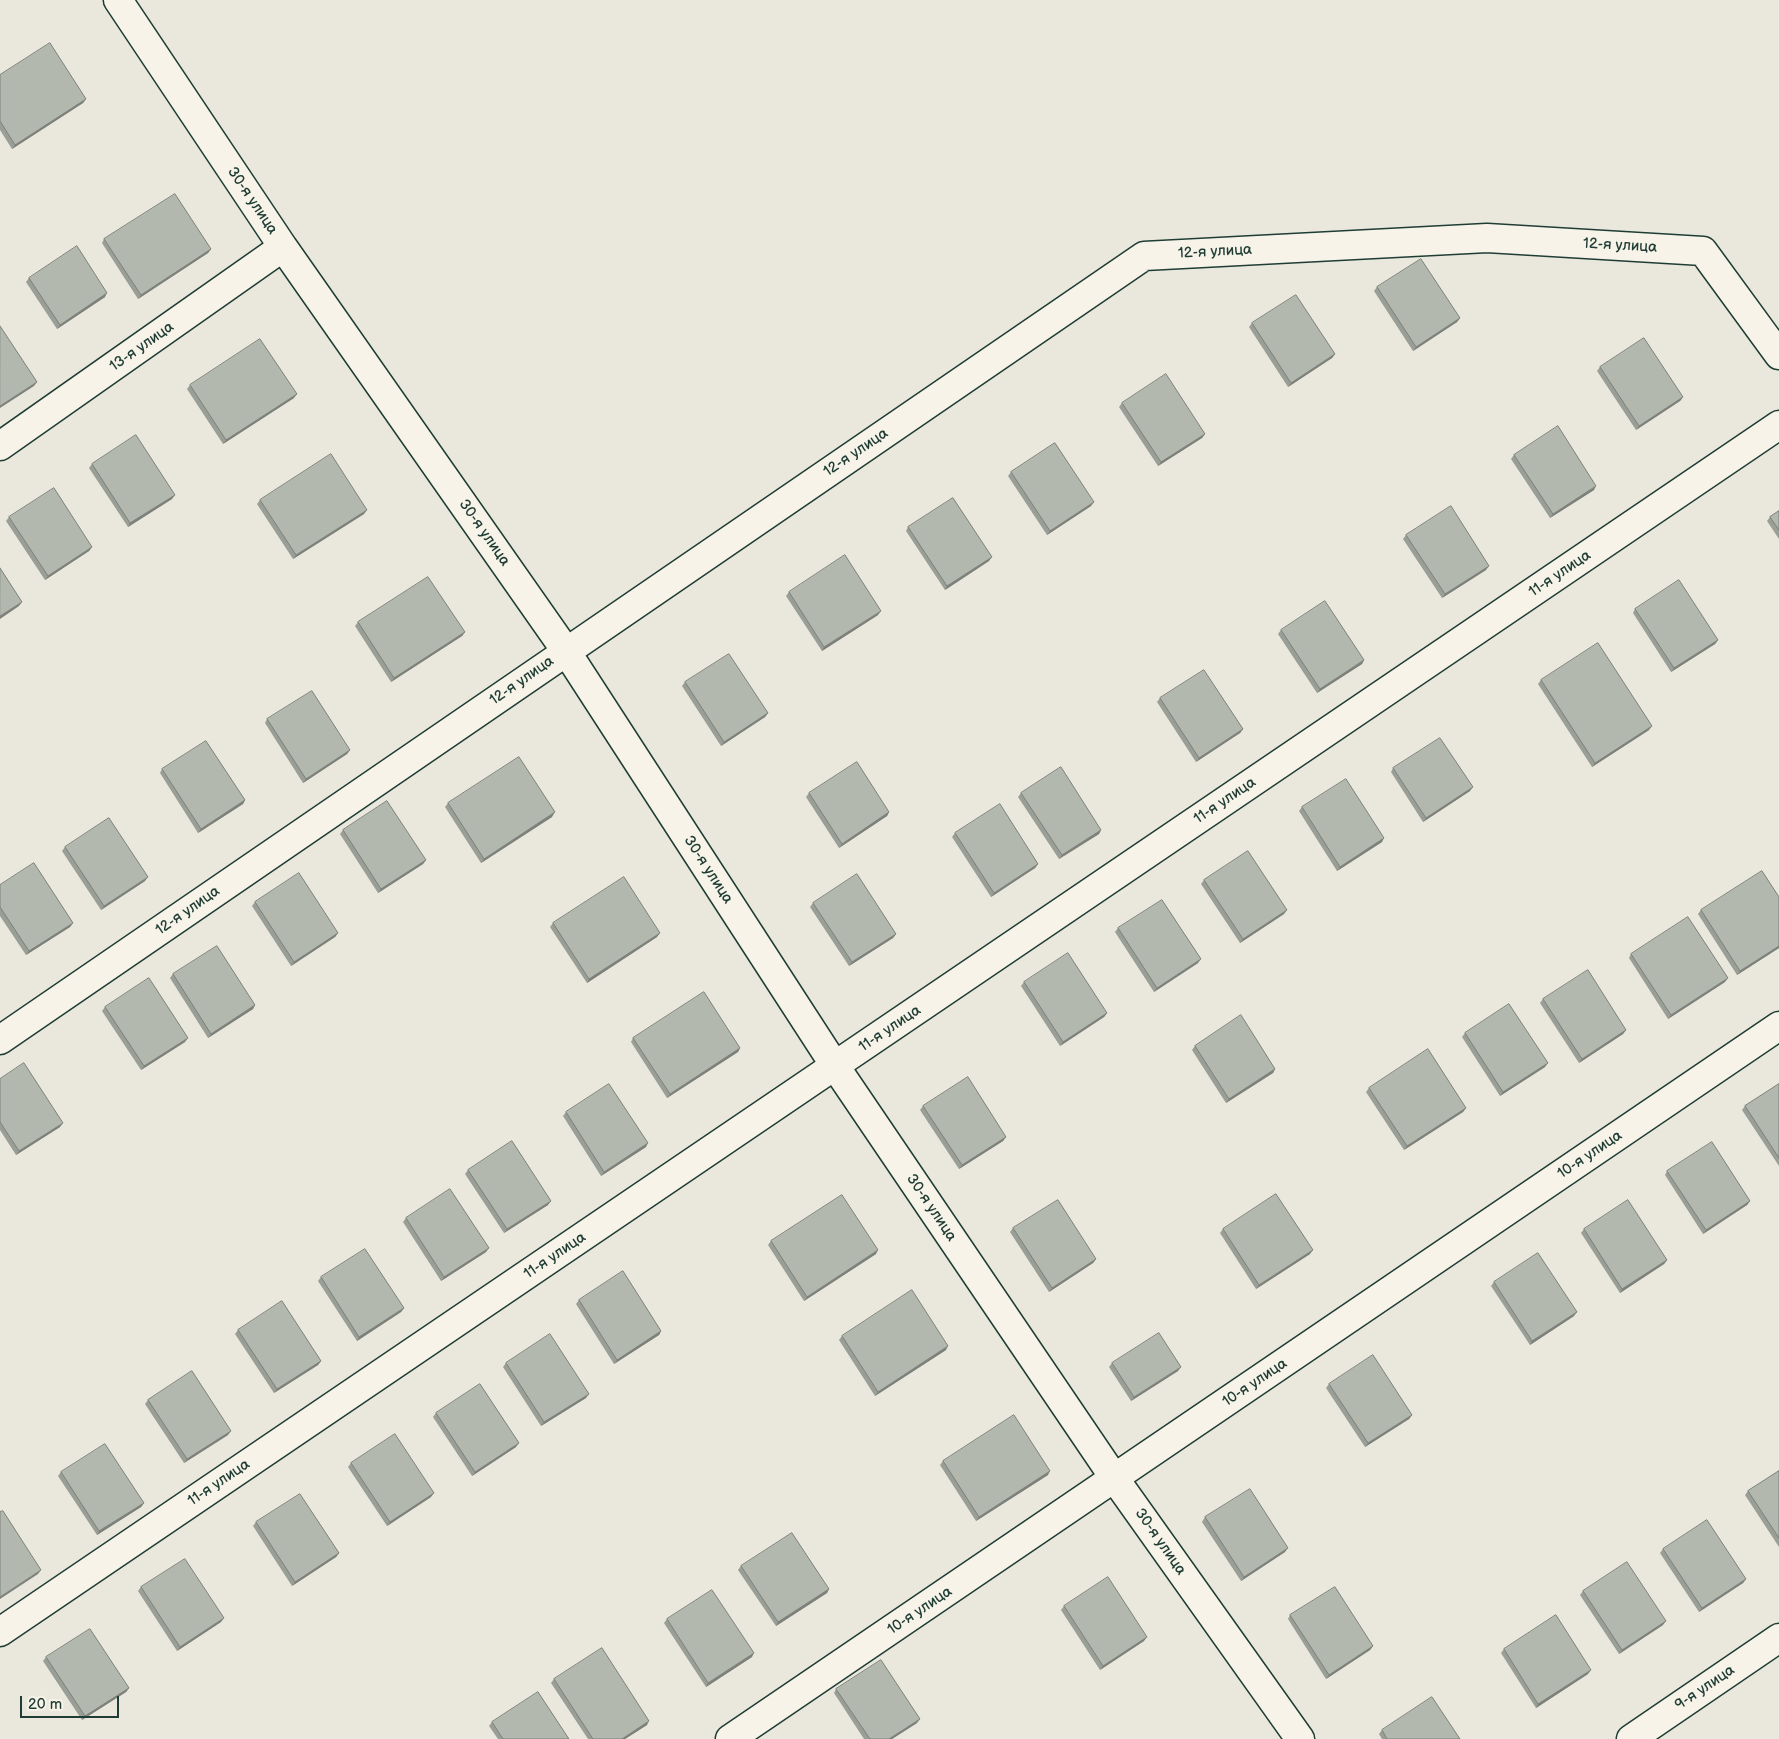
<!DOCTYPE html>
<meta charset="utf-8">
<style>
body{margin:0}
#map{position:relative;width:1779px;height:1739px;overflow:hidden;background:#eae8dd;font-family:"Balsamiq Sans",sans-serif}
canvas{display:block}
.scale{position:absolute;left:20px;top:1696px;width:99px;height:22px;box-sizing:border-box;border:2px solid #1f3d34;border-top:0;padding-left:6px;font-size:15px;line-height:18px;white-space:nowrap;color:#1f3d34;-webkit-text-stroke:4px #f7f3e8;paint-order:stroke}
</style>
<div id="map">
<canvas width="1779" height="1739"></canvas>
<div class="scale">20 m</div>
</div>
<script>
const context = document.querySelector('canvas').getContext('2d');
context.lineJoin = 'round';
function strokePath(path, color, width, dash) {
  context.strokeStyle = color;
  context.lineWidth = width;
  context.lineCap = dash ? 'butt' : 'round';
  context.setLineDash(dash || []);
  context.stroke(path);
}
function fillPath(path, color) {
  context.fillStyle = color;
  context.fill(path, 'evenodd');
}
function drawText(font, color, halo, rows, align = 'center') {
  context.font = font + ' "Balsamiq Sans",sans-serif';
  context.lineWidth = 4.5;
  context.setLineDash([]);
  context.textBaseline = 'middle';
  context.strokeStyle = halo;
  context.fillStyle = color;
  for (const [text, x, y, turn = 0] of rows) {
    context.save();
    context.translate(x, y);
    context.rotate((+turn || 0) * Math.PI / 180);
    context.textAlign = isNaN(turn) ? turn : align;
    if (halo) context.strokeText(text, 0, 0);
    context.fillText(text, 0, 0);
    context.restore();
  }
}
const street = new Path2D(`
 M118,0L283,247L566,651L835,1066L1115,1479L1300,1739
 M0,446L283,247
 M0,1040L1144,256L1487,238L1703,251L1779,355
 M0,1632L1779,425
 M730,1739L1779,1026
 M1631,1739L1779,1638`);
const wall = new Path2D(`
 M0,75L86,99L83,103L12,149L0,130Z
 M104,239L211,249L208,253L138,299L102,243Z
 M29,278L105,297L57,329L26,282Z
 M1377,287L1460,318L1457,322L1413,351L1374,291Z
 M1252,323L1335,354L1332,358L1288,387L1249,327Z
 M1600,367L1683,397L1680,401L1636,430L1597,371Z
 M190,385L294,398L223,444L187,389Z
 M1122,403L1205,434L1202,438L1158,466L1119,407Z
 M1514,455L1594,490L1550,518L1511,459Z
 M92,464L172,499L128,527L89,468Z
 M1011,472L1091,506L1047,535L1008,476Z
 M260,500L364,514L293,559L257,504Z
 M1779,511V539L1767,521L1770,517Z
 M9,517L92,547L89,551L45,580L6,521Z
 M908,527L989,561L945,590L906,531Z
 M1406,535L1486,570L1442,598L1403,539Z
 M789,592L878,615L822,651L786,596Z
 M1635,609L1718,640L1715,644L1671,672L1633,613Z
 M358,622L465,632L462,636L391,682L355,626Z
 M1281,630L1364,660L1362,664L1317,693L1278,634Z
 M1541,680L1649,730L1592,767L1538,684Z
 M685,682L768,713L765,717L721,746L682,686Z
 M1160,698L1243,729L1240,733L1196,762L1157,702Z
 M267,719L350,750L347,754L303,783L265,723Z
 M1393,768L1470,791L1423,822L1391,772Z
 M162,769L245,800L243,804L198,833L160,773Z
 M809,793L889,812L887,816L839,848L806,797Z
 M1021,793L1101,830L1099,834L1059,859L1018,797Z
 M448,803L552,817L481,863L445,807Z
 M1302,807L1382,842L1337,871L1299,811Z
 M343,830L426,860L423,864L378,893L340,834Z
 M955,833L1038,864L1035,868L991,897L952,837Z
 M65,847L145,881L101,910L62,851Z
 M1204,880L1284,914L1240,943L1201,884Z
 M0,885L73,923L70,927L26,955L0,916Z
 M1779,897V948L1737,975L1698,914L1701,910Z
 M255,902L338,933L335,937L291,966L252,906Z
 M813,903L896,934L893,938L849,966L810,907Z
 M553,923L657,937L587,983L550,927Z
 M1118,928L1198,963L1154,992L1115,932Z
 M1631,954L1725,982L1668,1019L1629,958Z
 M173,974L255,1005L253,1009L208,1038L170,978Z
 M1024,982L1107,1013L1104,1017L1060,1046L1021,986Z
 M1543,999L1626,1030L1623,1034L1579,1063L1540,1003Z
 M105,1007L185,1042L141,1070L102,1011Z
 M1465,1033L1545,1067L1500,1096L1462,1037Z
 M633,1038L740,1048L738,1052L667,1098L631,1042Z
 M1195,1046L1275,1069L1273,1073L1226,1103L1192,1050Z
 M0,1079L60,1127L16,1155L0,1130Z
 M1779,1084V1166L1742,1110L1745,1106Z
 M1369,1088L1466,1108L1463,1112L1404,1150L1366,1092Z
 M923,1106L1006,1137L1003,1141L959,1169L920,1110Z
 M566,1112L646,1147L601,1176L563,1116Z
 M468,1170L548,1205L504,1233L465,1174Z
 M1667,1171L1750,1201L1747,1205L1703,1234L1665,1175Z
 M406,1218L486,1252L441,1281L403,1222Z
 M1013,1228L1096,1259L1093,1263L1049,1292L1010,1232Z
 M1223,1229L1310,1254L1256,1289L1220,1233Z
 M1584,1229L1667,1260L1664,1264L1620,1293L1581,1233Z
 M771,1241L876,1254L804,1301L768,1245Z
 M321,1277L404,1308L401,1312L357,1341L318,1281Z
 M1494,1282L1574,1316L1530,1345L1491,1286Z
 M579,1300L661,1331L659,1335L614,1364L576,1304Z
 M238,1330L321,1361L318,1365L274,1393L235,1334Z
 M842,1336L946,1350L875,1396L839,1340Z
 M506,1363L586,1398L541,1426L503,1367Z
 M1112,1363L1178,1371L1131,1401L1109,1367Z
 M1329,1384L1412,1415L1409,1419L1365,1447L1326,1388Z
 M148,1400L228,1435L184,1463L145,1404Z
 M436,1413L516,1447L472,1476L433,1417Z
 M943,1461L1048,1475L976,1521L940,1465Z
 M351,1463L431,1497L387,1526L348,1467Z
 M1779,1471V1547L1745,1495L1748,1491Z
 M61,1472L144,1503L141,1507L97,1535L58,1476Z
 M1205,1517L1285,1552L1241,1581L1202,1522Z
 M256,1522L339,1553L336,1557L292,1586L253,1526Z
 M1663,1549L1746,1579L1743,1583L1699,1612L1660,1553Z
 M741,1566L829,1589L827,1593L776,1626L738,1570Z
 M141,1587L221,1622L177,1651L138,1591Z
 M1583,1591L1663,1625L1619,1654L1580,1595Z
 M1064,1606L1144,1641L1100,1670L1061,1610Z
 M1290,1615L1373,1646L1370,1650L1326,1679L1288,1619Z
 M667,1619L752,1657L706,1687L664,1623Z
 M1504,1649L1588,1674L1536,1708L1501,1653Z
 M46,1657L129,1688L126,1692L82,1720L43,1661Z
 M554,1679L647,1725L625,1739H588L551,1683Z
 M836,1689L917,1723L892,1739H864L834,1693Z
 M492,1722L569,1739H498L489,1726Z
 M1382,1730L1460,1739H1382L1379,1734Z`);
const shadedWall = new Path2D(`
 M86,99L83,103L12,149L15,145Z
 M211,249L208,253L138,299L141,295Z
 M107,293L105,297L57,329L60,325Z
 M1460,318L1457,322L1413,351L1416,347Z
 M1335,354L1332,358L1288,387L1291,383Z
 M37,382L34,386L0,408V406Z
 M297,394L294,398L223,444L226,440Z
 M1683,397L1680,401L1636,430L1639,426Z
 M1205,434L1202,438L1158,466L1161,462Z
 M1596,486L1594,490L1550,518L1553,514Z
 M175,495L172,499L128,527L130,523Z
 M1094,502L1091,506L1047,535L1050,531Z
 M367,510L364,514L293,559L296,555Z
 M92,547L89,551L45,580L48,576Z
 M992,557L989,561L945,590L947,586Z
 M1489,566L1486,570L1442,598L1445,594Z
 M22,602L19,606L0,619V616Z
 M881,611L878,615L822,651L824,647Z
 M465,632L462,636L391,682L394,678Z
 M1718,640L1715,644L1671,672L1674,668Z
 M1364,660L1362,664L1317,693L1320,689Z
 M768,713L765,717L721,746L724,742Z
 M1652,726L1649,730L1592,767L1595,763Z
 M1243,729L1240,733L1196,762L1199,758Z
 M350,750L347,754L303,783L306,779Z
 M1473,787L1470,791L1423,822L1426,818Z
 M245,800L243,804L198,833L201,829Z
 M555,812L552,817L481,863L484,859Z
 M889,812L887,816L839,848L842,844Z
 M1101,830L1099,834L1059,859L1062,855Z
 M1384,838L1382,842L1337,871L1340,867Z
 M426,860L423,864L378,893L381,889Z
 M1038,864L1035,868L991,897L994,893Z
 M148,877L145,881L101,910L104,906Z
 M1287,910L1284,914L1240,943L1243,939Z
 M73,923L70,927L26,955L29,951Z
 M338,933L335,937L291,966L294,962Z
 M660,933L657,937L587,983L589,979Z
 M896,934L893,938L849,966L852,962Z
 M1779,946V948L1737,975L1740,971Z
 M1201,959L1198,963L1154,992L1157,988Z
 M1728,978L1725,982L1668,1019L1671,1015Z
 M255,1005L253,1009L208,1038L211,1034Z
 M1107,1013L1104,1017L1060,1046L1063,1042Z
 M1626,1030L1623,1034L1579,1063L1582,1059Z
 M188,1038L185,1042L141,1070L144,1066Z
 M740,1048L738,1052L667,1098L670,1094Z
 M1548,1063L1545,1067L1500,1096L1503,1092Z
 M1275,1069L1273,1073L1226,1103L1229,1099Z
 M1466,1108L1463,1112L1404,1150L1407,1146Z
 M63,1123L60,1127L16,1155L19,1151Z
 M1006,1137L1003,1141L959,1169L962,1165Z
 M648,1143L646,1147L601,1176L604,1172Z
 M551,1201L548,1205L504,1233L507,1229Z
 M1750,1201L1747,1205L1703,1234L1706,1230Z
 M489,1248L486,1252L441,1281L444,1277Z
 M878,1250L876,1254L804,1301L807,1297Z
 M1313,1250L1310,1254L1256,1289L1259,1285Z
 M1096,1259L1093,1263L1049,1292L1052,1288Z
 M1667,1260L1664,1264L1620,1293L1622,1289Z
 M404,1308L401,1312L357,1341L359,1337Z
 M1577,1312L1574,1316L1530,1345L1532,1341Z
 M661,1331L659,1335L614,1364L617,1360Z
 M948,1346L946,1350L875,1396L878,1392Z
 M321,1361L318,1365L274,1393L277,1389Z
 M1181,1367L1178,1371L1131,1401L1134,1397Z
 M589,1394L586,1398L541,1426L544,1422Z
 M1412,1415L1409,1419L1365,1447L1368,1443Z
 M231,1431L228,1435L184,1463L187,1459Z
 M519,1443L516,1447L472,1476L475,1472Z
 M1050,1471L1048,1475L976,1521L979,1517Z
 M434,1493L431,1497L387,1526L390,1522Z
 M144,1503L141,1507L97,1535L99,1531Z
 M1288,1548L1285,1552L1241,1581L1244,1577Z
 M339,1553L336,1557L292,1586L295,1582Z
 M41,1570L38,1574L0,1599V1597Z
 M1746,1579L1743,1583L1699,1612L1702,1608Z
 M829,1589L827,1593L776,1626L778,1622Z
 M224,1618L221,1622L177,1651L180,1647Z
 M1666,1621L1663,1625L1619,1654L1622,1650Z
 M1147,1637L1144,1641L1100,1670L1103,1666Z
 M1373,1646L1370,1650L1326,1679L1329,1675Z
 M754,1653L752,1657L706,1687L708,1683Z
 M1591,1670L1588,1674L1536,1708L1538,1704Z
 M129,1688L126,1692L82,1720L85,1716Z
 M920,1719L917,1723L892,1739H889Z
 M649,1721L647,1725L625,1739H622Z`);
const building = new Path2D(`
 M50,43L86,99L15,145L0,121V75Z
 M175,194L211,249L141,295L104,239Z
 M77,246L107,293L60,325L29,278Z
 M1421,259L1460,318L1416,347L1377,287Z
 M1296,295L1335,354L1291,383L1252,323Z
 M0,326L37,382L0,406Z
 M1644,338L1683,397L1639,426L1600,367Z
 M260,339L297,394L226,440L190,385Z
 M1166,374L1205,434L1161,462L1122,403Z
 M1558,426L1596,486L1553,514L1514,455Z
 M136,435L175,495L130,523L92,464Z
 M1055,443L1094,502L1050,531L1011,472Z
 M331,454L367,510L296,555L260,500Z
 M54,488L92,547L48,576L9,517Z
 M953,498L992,557L947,586L908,527Z
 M1451,506L1489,566L1445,594L1406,535Z
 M1779,511V530L1770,517Z
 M845,555L881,611L824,647L789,592Z
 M0,568L22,602L0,616Z
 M428,577L465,632L394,678L358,622Z
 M1679,580L1718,640L1674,668L1635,609Z
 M1325,601L1364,660L1320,689L1281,630Z
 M1598,643L1652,726L1595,763L1541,680Z
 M729,654L768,713L724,742L685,682Z
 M1204,670L1243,729L1199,758L1160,698Z
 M312,691L350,750L306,779L267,719Z
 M1440,738L1473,787L1426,818L1393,768Z
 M206,741L245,800L201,829L162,769Z
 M519,757L555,812L484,859L448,803Z
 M857,762L889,812L842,844L809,793Z
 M1061,767L1101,830L1062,855L1021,793Z
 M1346,779L1384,838L1340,867L1302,807Z
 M387,801L426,860L381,889L343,830Z
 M1000,804L1038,864L994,893L955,833Z
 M109,818L148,877L104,906L65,847Z
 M1248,851L1287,910L1243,939L1204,880Z
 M34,863L73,923L29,951L0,907V885Z
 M1762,871L1779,897V946L1740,971L1701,910Z
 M299,873L338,933L294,962L255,902Z
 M857,874L896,934L852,962L813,903Z
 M624,877L660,933L589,979L553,923Z
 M1162,900L1201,959L1157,988L1118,928Z
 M1688,917L1728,978L1671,1015L1631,954Z
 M217,946L255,1005L211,1034L173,974Z
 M1068,953L1107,1013L1063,1042L1024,982Z
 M1588,970L1626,1030L1582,1059L1543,999Z
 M149,978L188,1038L144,1066L105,1007Z
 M704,992L740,1048L670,1094L633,1038Z
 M1509,1004L1548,1063L1503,1092L1465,1033Z
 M1241,1015L1275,1069L1229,1099L1195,1046Z
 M1428,1049L1466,1108L1407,1146L1369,1088Z
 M24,1063L63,1123L19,1151L0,1122V1079Z
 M968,1077L1006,1137L962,1165L923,1106Z
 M609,1084L648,1143L604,1172L566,1112Z
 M1779,1084V1158L1745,1106Z
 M512,1141L551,1201L507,1229L468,1170Z
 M1712,1142L1750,1201L1706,1230L1667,1171Z
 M450,1189L489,1248L444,1277L406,1218Z
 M1276,1194L1313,1250L1259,1285L1223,1229Z
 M842,1195L878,1250L807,1297L771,1241Z
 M1058,1200L1096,1259L1052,1288L1013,1228Z
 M1628,1200L1667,1260L1622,1289L1584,1229Z
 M365,1249L404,1308L359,1337L321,1277Z
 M1538,1253L1577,1312L1532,1341L1494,1282Z
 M623,1271L661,1331L617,1360L579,1300Z
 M912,1290L948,1346L878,1392L842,1336Z
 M282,1301L321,1361L277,1389L238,1330Z
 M1159,1333L1181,1367L1134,1397L1112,1363Z
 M550,1334L589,1394L544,1422L506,1363Z
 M1373,1355L1412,1415L1368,1443L1329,1384Z
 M192,1371L231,1431L187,1459L148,1400Z
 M480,1384L519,1443L475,1472L436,1413Z
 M1014,1415L1050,1471L979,1517L943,1461Z
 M395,1434L434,1493L390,1522L351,1463Z
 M105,1444L144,1503L99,1531L61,1472Z
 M1779,1471V1538L1748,1491Z
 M1250,1489L1288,1548L1244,1577L1205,1517Z
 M300,1494L339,1553L295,1582L256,1522Z
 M3,1511L41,1570L0,1597V1512Z
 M1707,1520L1746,1579L1702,1608L1663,1549Z
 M792,1533L829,1589L778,1622L741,1566Z
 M185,1559L224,1618L180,1647L141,1587Z
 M1627,1562L1666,1621L1622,1650L1583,1591Z
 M1108,1577L1147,1637L1103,1666L1064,1606Z
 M1335,1587L1373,1646L1329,1675L1290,1615Z
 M712,1590L754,1653L708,1683L667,1619Z
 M1556,1615L1591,1670L1538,1704L1504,1649Z
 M90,1629L129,1688L85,1716L46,1657Z
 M602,1648L649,1721L622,1739H593L554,1679Z
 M881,1660L920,1719L889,1739H870L836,1689Z
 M538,1692L569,1739H503L492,1722Z
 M1432,1697L1460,1739H1387L1382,1730Z`);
const streetNames = [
 ["30-я улица",252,201,56],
 ["12-я улица",1620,246,3],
 ["12-я улица",1215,252,-3],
 ["13-я улица",142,347,-35],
 ["12-я улица",856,453,-34],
 ["30-я улица",484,533,55],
 ["11-я улица",1560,574,-34],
 ["12-я улица",522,681,-35],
 ["11-я улица",1225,801,-34],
 ["30-я улица",708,870,57],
 ["12-я улица",188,911,-35],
 ["11-я улица",890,1029,-34],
 ["10-я улица",1590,1155,-34],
 ["30-я улица",931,1208,56],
 ["11-я улица",555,1256,-34],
 ["10-я улица",1255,1383,-34],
 ["11-я улица",219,1483,-34],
 ["30-я улица",1160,1542,55],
 ["10-я улица",920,1611,-34],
 ["9-я улица",1705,1688,-34]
];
strokePath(street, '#1f3d34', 31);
strokePath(street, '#f7f3e8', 28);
fillPath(wall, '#999e96');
fillPath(shadedWall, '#7d817a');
fillPath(building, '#b2b8ae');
strokePath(building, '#7d817a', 1);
drawText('15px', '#1f3d34', '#f7f3e8', streetNames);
</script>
